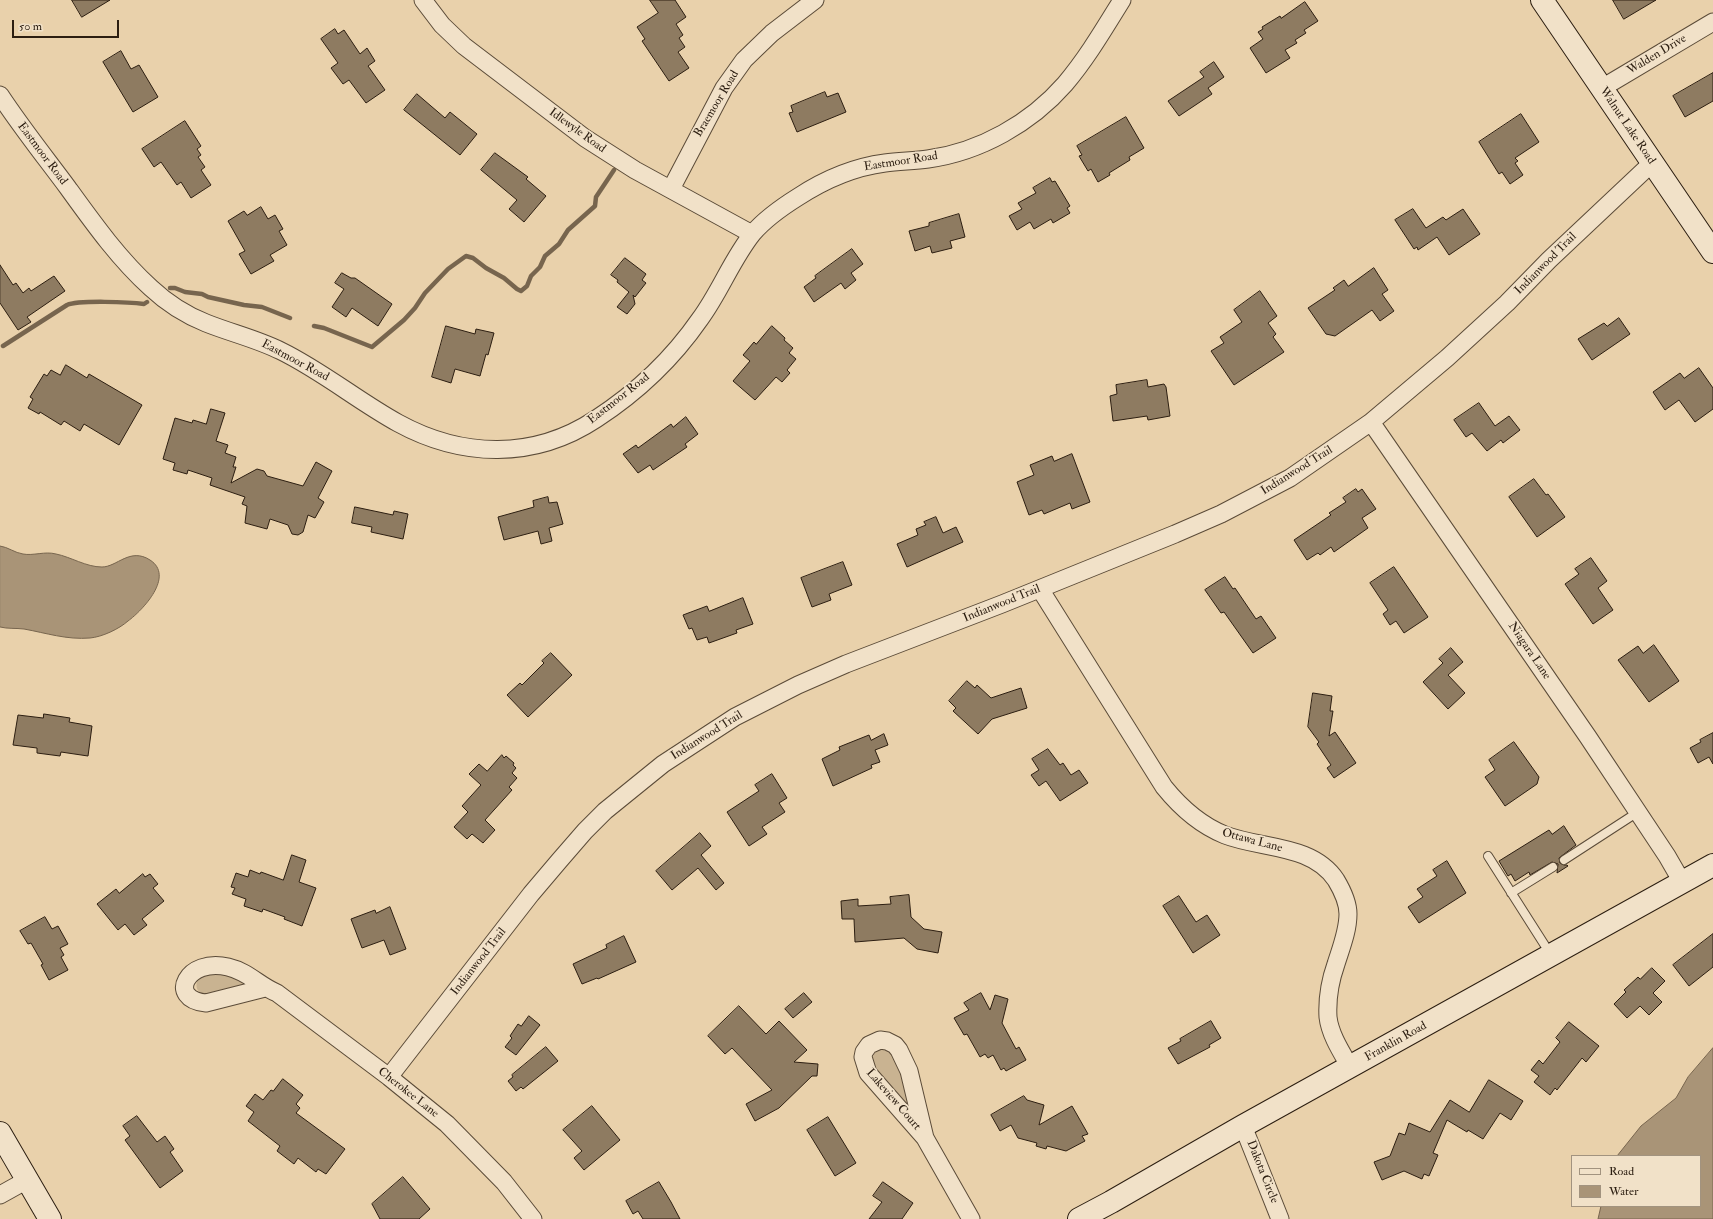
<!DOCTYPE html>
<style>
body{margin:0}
#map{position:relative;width:1713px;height:1219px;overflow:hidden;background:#e9d1ab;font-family:"IM FELL Double Pica",serif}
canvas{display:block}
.legend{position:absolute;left:1571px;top:1155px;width:130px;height:52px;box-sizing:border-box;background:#f1e1c8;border:1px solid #a2937f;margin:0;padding:5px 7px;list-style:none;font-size:12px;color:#2c1e11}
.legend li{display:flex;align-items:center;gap:8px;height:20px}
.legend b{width:20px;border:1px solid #a2937f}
.scale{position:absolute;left:12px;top:20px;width:107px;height:18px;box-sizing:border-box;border:2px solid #2c1e11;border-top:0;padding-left:5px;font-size:12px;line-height:14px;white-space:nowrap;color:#2c1e11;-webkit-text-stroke:3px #f1e1c8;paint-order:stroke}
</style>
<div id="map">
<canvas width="1713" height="1219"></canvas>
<ul class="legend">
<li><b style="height:5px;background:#f1e1c8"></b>Road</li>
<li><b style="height:11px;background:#a99477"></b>Water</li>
</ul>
<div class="scale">50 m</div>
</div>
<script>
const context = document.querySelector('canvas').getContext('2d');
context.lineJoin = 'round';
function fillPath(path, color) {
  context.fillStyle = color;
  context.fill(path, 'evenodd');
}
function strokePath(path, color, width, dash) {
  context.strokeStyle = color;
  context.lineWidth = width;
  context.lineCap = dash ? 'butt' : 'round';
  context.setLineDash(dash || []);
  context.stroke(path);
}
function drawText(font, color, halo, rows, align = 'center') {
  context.font = font + ' "IM FELL Double Pica",serif';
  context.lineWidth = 3.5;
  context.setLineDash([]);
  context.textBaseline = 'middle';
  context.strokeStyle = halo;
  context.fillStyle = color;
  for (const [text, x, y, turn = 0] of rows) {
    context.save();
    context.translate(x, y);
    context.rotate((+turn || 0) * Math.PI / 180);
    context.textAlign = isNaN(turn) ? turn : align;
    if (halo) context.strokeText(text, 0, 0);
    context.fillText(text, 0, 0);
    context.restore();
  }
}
const green = new Path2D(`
 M220,971L252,985C239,988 187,1008 198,978Z
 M881,1048L891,1051L899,1062L914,1113C902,1102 865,1072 874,1054Z`);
const water = new Path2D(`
 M0,546C8,547 15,553 23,554C33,556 45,551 56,554C71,557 86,567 102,567C117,567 130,547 150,560C175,576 143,610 128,621C119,629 102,637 90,638C67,640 46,633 24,629C16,628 8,629 0,627Z
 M1713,1048V1219H1598L1601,1206H1700V1156H1617L1641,1126L1676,1098L1688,1077Z`);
const stream = new Path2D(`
 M170,288H175L185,292L202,294L208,297L244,305L262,307L290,318
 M314,326L324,328L372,347L404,320L415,308L425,293L448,269L466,256L473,258L486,268L504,278L517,289L521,291L527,286L531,276L540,267L545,256L559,244L568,230L595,206L596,197L614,170
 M3,346L67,305C78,300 130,302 144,304L147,302`);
const building = new Path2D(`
 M72,0H110L82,17Z
 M650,0H675L686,17L676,24L683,35L679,38L685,47L678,52L689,68L669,81L642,41L645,39L637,27L658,13Z
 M1613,0H1656L1624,19Z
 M1305,2L1318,21L1304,30L1306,33L1295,40L1297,43L1285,50L1290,58L1266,73L1250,48L1263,39L1258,32L1263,29L1262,27L1280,16L1281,18Z
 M335,29L338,34L344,30L360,54L367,48L375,61L368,66L385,90L366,103L349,80L343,84L331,68L338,63L321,39Z
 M121,51L131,69L139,65L158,97L133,112L103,62Z
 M1214,62L1224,77L1208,88L1212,94L1179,116L1168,101L1204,77L1200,72Z
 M1713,73V101L1685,117L1673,96Z
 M825,92L827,97L838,93L846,112L797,132L789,113L793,112L791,106Z
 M417,94L445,118L450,112L477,134L460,155L404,110Z
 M1521,114L1539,142L1515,158L1518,161L1515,163L1523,175L1510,184L1502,172L1499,174L1479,142Z
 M1126,117L1144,148L1129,157L1130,160L1109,173L1110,175L1098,182L1091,169L1088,171L1079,156L1082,155L1077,146Z
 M185,121L201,146L197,149L201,155L198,157L205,167L201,170L211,185L191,198L181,182L177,185L161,162L154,167L142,149Z
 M495,153L528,177L526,179L546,196L524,222L509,209L517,200L481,170Z
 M1050,178L1052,182L1055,181L1070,206L1067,208L1070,213L1053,223L1051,219L1034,229L1030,222L1017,230L1009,216L1022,209L1018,203L1036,193L1033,188Z
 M261,207L268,219L275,215L283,229L279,231L287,245L270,255L274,261L251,274L239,254L245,251L228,221L244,211L247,215Z
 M1413,209L1426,228L1443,217L1446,220L1463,209L1480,234L1449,255L1437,237L1418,250L1417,247L1414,249L1395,220Z
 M959,214L965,237L950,241L952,248L932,253L930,246L915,251L909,231L929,226V223Z
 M852,249L863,264L851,273L856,280L845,289L841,283L814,302L804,287L816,278L815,276Z
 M625,258L646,274L642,280L646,283L635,297L633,295L635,304L627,314L617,307L629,292L617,282L618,280L611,275Z
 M0,265L13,285L16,283L23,293L29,288L31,291L54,276L65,291L27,317L31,322L18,330L0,303Z
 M1374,268L1388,290L1382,294L1394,311L1380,321L1372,310L1335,336L1326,334L1308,308L1335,290L1333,288L1344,280L1348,286Z
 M342,273L351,278H355L392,304L378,326L352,308L346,317L332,307L344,289L335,283Z
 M1260,291L1277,316L1268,323L1276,334L1273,337L1284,352L1234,385L1211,351L1224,343L1220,337L1242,322L1234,310Z
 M1619,318L1630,334L1592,360L1578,339L1604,323L1607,326Z
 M446,326L475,334L476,329L494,333L488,355L486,354L480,376L455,369L451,383L432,377Z
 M772,326L785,338L784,340L793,348L789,353L796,359L787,370L790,373L782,382L776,377L755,400L733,381L750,361L743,355L754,342L756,344Z
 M66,365L87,378L89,374L142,405L119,445L84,424L80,431L64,421L61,425L40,412L39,414L28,408L33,399L30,397L44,374L47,376L51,370L60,375Z
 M1699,368L1713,388V409L1695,422L1679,400L1665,410L1653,392L1680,373L1684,378Z
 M1147,380L1148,387L1164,384L1166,387L1170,416L1148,420L1147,416L1113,421L1110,396L1117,394L1116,385Z
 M1479,403L1495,426L1509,416L1520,430L1503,443L1501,440L1487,451L1472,433L1466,437L1454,420Z
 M211,409L225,413L216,441L228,445L225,453L236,457L233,467H236L231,483L257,469L264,471L267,476L303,486L316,462L332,471L318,498L324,502L315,518L308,515L303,532L298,535L292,534L288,525L270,519L267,529L245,523L247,506L242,504L245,497L210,485L212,478L188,470L187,474L173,470L175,463L163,459L175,418L192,423L193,420L206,424Z
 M686,417L698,434L685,444L687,447L653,470L650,465L638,473L623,454L636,445L638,448L671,424L673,427Z
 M1072,454L1090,502L1072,509L1070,503L1044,514L1042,510L1029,515L1017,482L1034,475L1030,465L1052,456L1054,461Z
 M1534,479L1546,495L1548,494L1565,517L1537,537L1509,497Z
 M1356,489L1358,492L1362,489L1376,509L1362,518L1368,528L1334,552L1331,547L1320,555L1318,553L1307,560L1294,540L1331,515L1329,513L1346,502L1343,498Z
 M548,497L549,503L557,502L563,524L549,528L552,541L541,544L538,531L504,540L498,517L534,507L533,501Z
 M355,507L393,515L394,511L408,514L403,539L371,532L372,527L352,523Z
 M936,517L943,533L956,527L963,542L907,567L897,544L918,535L916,529L926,525L924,522Z
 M1591,558L1607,581L1598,588L1613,610L1593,624L1565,584L1579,574L1575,569Z
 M843,562L852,585L829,594L831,600L812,607L801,578Z
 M1394,567L1428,617L1404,633L1396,621L1390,625L1383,614L1388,610L1370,583Z
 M1225,577L1233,589L1235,588L1256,619L1261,616L1276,638L1253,653L1224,612L1221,613L1205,590Z
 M743,598L753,624L736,630L737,633L709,643L707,637L697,640L692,628L689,629L683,615L707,606L709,611Z
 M1654,645L1679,681L1649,702L1618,660L1638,646L1643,653Z
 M1451,648L1463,662L1448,675L1465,693L1448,709L1423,682L1443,663L1439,659Z
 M551,653L572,675L528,717L507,695L520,683L522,685L544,663L542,661Z
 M967,681L975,688L977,685L991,698L1021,688L1027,708L992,719L978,734L953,711L956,708L949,701Z
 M1313,693L1332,696L1330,711H1333L1329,736L1335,732L1356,763L1334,778L1327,768L1331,765L1317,744L1319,742L1308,727Z
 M44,714L70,718L69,722L92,726L88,756L61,752L60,756L37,753V748L13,745L18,715L43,718Z
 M1713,733V764L1709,757L1698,763L1690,748L1701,742L1700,740Z
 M884,734L888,745L875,750L880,762L871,765L872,768L833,786L822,759L840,750L839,747L869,735L871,740Z
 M1514,742L1539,777L1537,784L1505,806L1485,777L1495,770L1489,760Z
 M1048,749L1060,765L1063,763L1071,775L1079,770L1088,783L1060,801L1046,781L1039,786L1031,775L1039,770L1032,759Z
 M502,755L504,758L506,756L514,763L513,765L516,768L512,773L517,778L509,787L512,790L485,820L495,830L483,843L472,834L467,839L454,827L468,812L462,806L481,785L469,774L479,764L487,771Z
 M772,774L787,798L779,803L785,812L762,827L767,834L749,846L727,812L759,791L755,785Z
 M1564,826L1576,845L1559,858L1560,863L1564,865H1567L1568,866L1557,873L1558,864L1552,862L1530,875L1529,872L1515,881L1511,874L1508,876L1499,861L1549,830L1552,834Z
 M700,833L711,846L701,855L724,883L716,890L698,868L672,890L656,871Z
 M292,855L306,860L299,882L316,888L302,926L284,919L285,917L263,909L262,912L244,906L246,899L232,894L235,888L231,887L236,873L248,877L250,870L260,874L261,872L283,880Z
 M1447,861L1466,893L1419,923L1408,907L1423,897L1417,889L1437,876L1433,870Z
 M143,874L145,877L150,874L158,884L153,888L164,901L142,919L147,925L134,935L125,924L118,930L97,904L116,889L119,893Z
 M909,895L911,917L924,929L942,932L938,953L917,949L904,938L855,942L854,919H842L841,901L858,899V906L891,904L890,897Z
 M1179,896L1196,922L1207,915L1220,935L1193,953L1163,906Z
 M390,907L406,949L390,955L384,940L362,948L351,919L375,910L376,913Z
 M45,917L52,929L58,926L68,944L60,948L64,955L61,957L68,970L49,980L41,965L43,964L31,943L28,944L20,931Z
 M1713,934V967L1689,986L1673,965Z
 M624,936L636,962L598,979L597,978L582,984L573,964L607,948L606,945Z
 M1652,968L1665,981L1653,993L1662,1002L1649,1015L1640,1006L1627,1018L1614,1004L1626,992L1624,990L1638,977L1640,979Z
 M804,993L812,1002L793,1018L785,1009Z
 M981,993L990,1010L995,995L1008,999L1002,1023L1016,1049L1019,1047L1026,1060L1006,1071L1004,1068L1001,1070L993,1055L988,1058L985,1054L980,1057L967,1034L964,1035L954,1018L969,1010L964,1003Z
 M739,1006L766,1034L779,1021L807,1050L794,1062L818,1064L817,1076H812L779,1108L755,1121L746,1104L772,1090L732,1048L725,1054L708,1036Z
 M529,1016L540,1025L516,1055L505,1047L512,1038L510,1036L518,1024L521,1026Z
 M1211,1021L1221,1038L1209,1045L1210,1047L1178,1064L1168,1048L1181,1041L1180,1039Z
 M1569,1022L1599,1046L1586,1062L1582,1058L1557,1090L1555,1088L1550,1095L1534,1082L1539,1076L1531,1070L1539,1060L1543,1064L1560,1042L1556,1038Z
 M546,1047L558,1061L523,1089L521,1087L516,1091L508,1081L513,1077L512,1075Z
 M283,1079L303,1095L296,1104L300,1108L296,1113L345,1149L326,1174L318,1169L316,1172L298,1158L294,1164L277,1151L280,1146L248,1121L254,1112L246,1106L255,1094L263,1100L271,1090L273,1091Z
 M1489,1080L1523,1101L1511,1120L1500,1113L1483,1139L1468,1130L1467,1132L1447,1120L1433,1153L1438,1155L1429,1176L1424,1174L1422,1179L1404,1171L1382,1180L1374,1162L1390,1156L1399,1133L1405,1135L1409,1123L1430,1132L1450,1100L1469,1112Z
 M1024,1096L1027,1100L1044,1105L1039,1125L1072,1106L1088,1134L1082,1136L1085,1141L1066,1151L1047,1146L1046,1149L1036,1146L1037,1143L1018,1138L1011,1125L1000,1131L991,1115Z
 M592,1106L620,1140L584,1170L574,1158L582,1151L563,1130Z
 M137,1116L157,1142L165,1136L174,1149L170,1152L183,1171L160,1188L125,1140L130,1136L123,1126Z
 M828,1117L856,1163L835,1176L807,1130Z
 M403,1177L430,1209L419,1219H380L372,1204Z
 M659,1182L671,1202L680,1219H643L638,1211L633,1214L626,1201Z
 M883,1182L913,1203L902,1219H869L882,1202L873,1196Z`);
const lane = new Path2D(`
 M1488,856L1551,955
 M1564,860L1638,812
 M1511,893L1553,867`);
const street = new Path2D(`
 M423,0L442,25L464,46L585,138L635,170L752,234
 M1602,88L1713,22
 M0,95C21,127 45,157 68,188C94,224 119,259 151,288C167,303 186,315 206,323C231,333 257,339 281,351C322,371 358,401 398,423C462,458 534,460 596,419C636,393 673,358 700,319C720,292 732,259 753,233C766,218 782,207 798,197C824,180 854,167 885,163C899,161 914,161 928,159C980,152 1031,123 1065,84C1087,58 1104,29 1122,0
 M671,189L724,88L744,60L772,33L815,0
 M1371,422L1588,737L1667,856L1682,882
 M1040,589L1164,787C1181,808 1200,825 1225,835C1261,849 1312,844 1336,880C1342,890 1348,902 1348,914C1348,931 1341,948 1336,964C1330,981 1327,999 1328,1017C1330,1035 1342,1053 1350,1067
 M265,988L206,1003C166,999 187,957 228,967C249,972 258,985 277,993L389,1077L447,1124L504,1182L533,1219
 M389,1077L531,894L559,861L585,831L605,811L663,764L735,717L798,685L846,664L1002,604L1175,534L1221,514L1290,478L1371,422L1447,358L1507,303L1549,260L1652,163
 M1243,1126L1280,1219
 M925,1138L909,1071L899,1050L895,1045L887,1041L880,1040L869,1045L864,1052L863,1057L868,1073L925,1138L971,1219
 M0,1195L27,1180`);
const secondary = new Path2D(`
 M1542,0L1713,252
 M0,1133L50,1219
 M1079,1219L1111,1202L1243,1126L1713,865`);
const streetNames = [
 ["Walden Drive",1657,55,-31],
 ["Braemoor Road",717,104,-59],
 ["Walnut Lake Road",1627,126,56],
 ["Idlewyle Road",577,131,36],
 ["Eastmoor Road",42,154,53],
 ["Eastmoor Road",901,162,-9],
 ["Indianwood Trail",1546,264,-45],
 ["Eastmoor Road",295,361,28],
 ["Eastmoor Road",619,399,-38],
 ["Indianwood Trail",1297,471,-32],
 ["Indianwood Trail",1002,604,-22],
 ["Niagara Lane",1529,651,56],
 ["Indianwood Trail",707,736,-32],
 ["Ottawa Lane",1252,841,15],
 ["Indianwood Trail",479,962,-52],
 ["Franklin Road",1396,1042,-29],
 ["Cherokee Lane",408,1093,38],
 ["Lakeview Court",893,1100,49],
 ["Dakota Circle",1262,1172,68]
];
fillPath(green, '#c9b391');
fillPath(water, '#a99477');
strokePath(water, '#77654e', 1);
strokePath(stream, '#77654e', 4.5);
fillPath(building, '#8e7b61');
strokePath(building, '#2c1e11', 1);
strokePath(lane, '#5b4b38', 10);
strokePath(street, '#5b4b38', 19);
strokePath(secondary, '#2c1e11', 24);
strokePath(lane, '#f1e1c8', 8);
strokePath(street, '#f1e1c8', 17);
strokePath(secondary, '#f1e1c8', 22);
drawText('12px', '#2c1e11', '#f1e1c8', streetNames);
</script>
